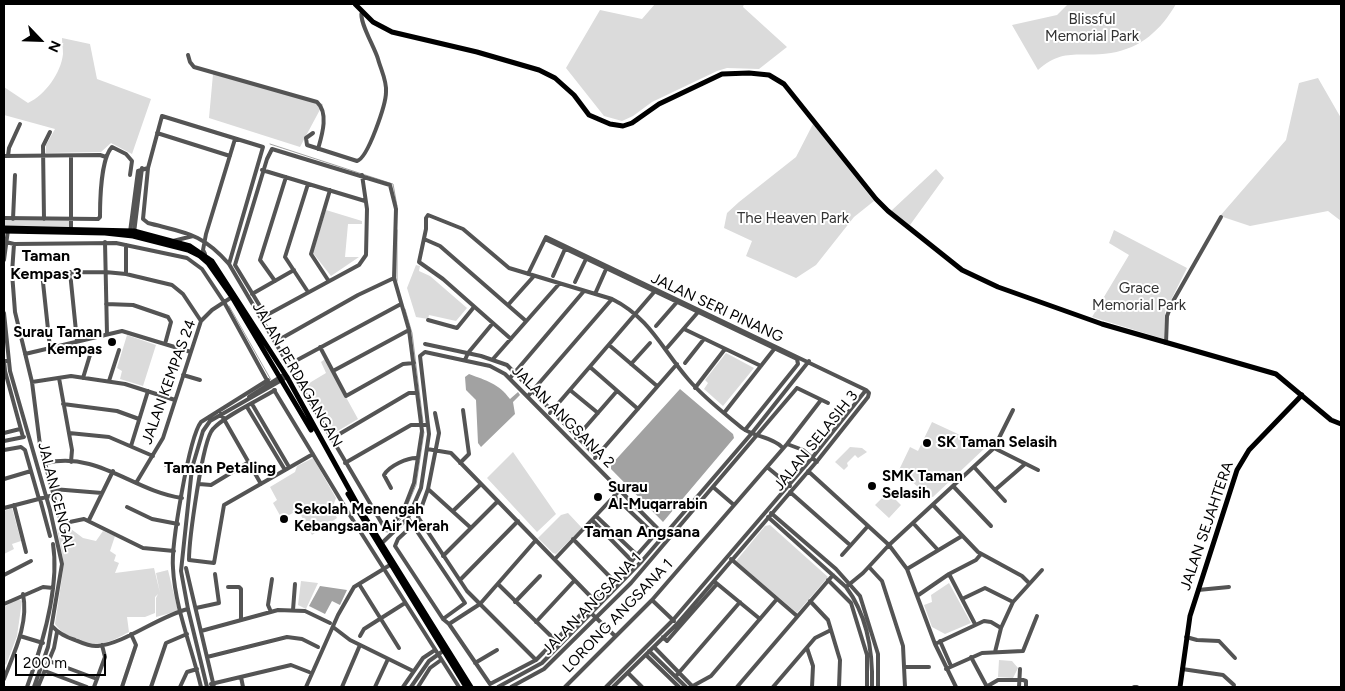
<!DOCTYPE html>
<style>
body{margin:0}
#map{position:relative;width:1345px;height:691px;overflow:hidden;background:#fff;font-family:Figtree,sans-serif}
canvas{display:block}
.frame{position:absolute;inset:0;border:5px solid #000;pointer-events:none}
.north{position:absolute;left:15px;top:15px;width:50px;height:50px;-webkit-text-stroke:4px #fff;paint-order:stroke;rotate:114deg;font-size:14px;font-weight:700;line-height:20px;text-align:center;color:#000}
.north::after{content:'';display:block;margin:auto;width:18px;height:22px;background:#000;clip-path:polygon(50% 0,100% 100%,50% 72%,0 100%)}
.scale{position:absolute;left:15px;top:654px;width:91px;height:22px;box-sizing:border-box;border:2px solid #000;border-top:0;padding-left:6px;font-size:15px;line-height:18px;white-space:nowrap;color:#000;-webkit-text-stroke:4px #fff;paint-order:stroke}
</style>
<div id="map">
<canvas width="1345" height="691"></canvas>
<div class="frame"></div>
<div class="north">N</div>
<div class="scale">200 m</div>
</div>
<script>
const context = document.querySelector('canvas').getContext('2d');
context.lineJoin = 'round';
function fillPath(path, color) {
  context.fillStyle = color;
  context.fill(path, 'evenodd');
}
function strokePath(path, color, width, dash) {
  context.strokeStyle = color;
  context.lineWidth = width;
  context.lineCap = dash ? 'butt' : 'round';
  context.setLineDash(dash || []);
  context.stroke(path);
}
function drawText(font, color, halo, rows, align = 'center') {
  context.font = font + ' Figtree,sans-serif';
  context.lineWidth = 4;
  context.setLineDash([]);
  context.textBaseline = 'middle';
  context.strokeStyle = halo;
  context.fillStyle = color;
  for (const [text, x, y, turn = 0] of rows) {
    context.save();
    context.translate(x, y);
    context.rotate((+turn || 0) * Math.PI / 180);
    context.textAlign = isNaN(turn) ? turn : align;
    if (halo) context.strokeText(text, 0, 0);
    context.fillText(text, 0, 0);
    context.restore();
  }
}
const green = new Path2D(`
 M655,4H744L743,7L787,47L759,69L727,68L717,71L652,102L633,116L622,121L604,116L566,68L600,10L642,19Z
 M1068,4H1176C1161,30 1141,48 1111,53C1081,58 1063,47 1038,70L1012,25L1057,15Z
 M62,38L90,44L97,79L151,99L132,154L111,143L101,152L46,153V145L55,129L4,115V87L28,103C45,95 61,73 63,54C63,48 62,43 62,38Z
 M213,74L323,104L300,147L209,118Z
 M1318,78L1341,118V221L1328,211L1250,226L1220,216L1286,140L1299,83Z
 M813,124L874,201L854,217L816,265L796,278L746,256L752,241L724,228L727,213L739,202L796,157Z
 M936,169L944,178L910,225L891,211Z
 M326,210L362,221V224H348L345,257H359L331,276L313,253Z
 M4,218L71,219V228H4Z
 M1114,230L1187,268L1165,312L1164,339L1092,317L1129,255L1109,243Z
 M416,265L420,266L419,271L430,276L467,308L456,321L429,315L428,319L416,317L407,288Z
 M127,335L156,345L143,386L120,379L122,371L117,368Z
 M726,353L754,368L723,406L704,389L708,383L705,380Z
 M325,359L358,419L336,432L331,430L306,385L326,373L321,362Z
 M932,422L986,447L933,497L928,496L899,470L910,447L918,451Z
 M850,447L862,448L867,452L858,458L855,455L847,463L848,466L844,470L835,462Z
 M513,452L556,514L537,532L487,478Z
 M313,458L336,498L333,506L338,514L336,516L337,518L312,535L298,510L282,519L273,503L277,500L270,487L295,472L297,466Z
 M888,492L901,505L889,518L875,505Z
 M12,508L21,541L12,544L14,549L4,554V511Z
 M568,513L582,528L556,554L553,553L538,538L561,515Z
 M770,525L828,577L797,613L736,561L765,526Z
 M67,526L83,538L96,541L103,531L115,536L110,551L116,555L114,561L119,563L115,573L154,568L160,593L156,573L168,570L178,611L156,617V598L158,594L155,597V613L145,617H127L129,632C121,636 113,641 104,643C88,648 64,637 55,624L64,564L57,529Z
 M301,581L318,583L306,609L298,605Z
 M949,583L971,623L945,634L932,627L924,605L932,602L931,595Z
 M18,599L22,601L17,636L6,665L4,663V607Z
 M999,660L1012,661L1018,668L1013,678L998,677Z`);
const water = new Path2D(`
 M469,374C487,381 498,383 510,399L518,392L520,395L513,402L515,414L481,447L478,443L476,400L466,390L465,377Z
 M680,389L733,434L734,438L663,522L611,469V465Z
 M320,586L347,590L340,605L332,601L325,614L309,606Z`);
const stream = new Path2D(`
 M270,144L393,184L397,206
 M397,281V230
 M229,306L271,380
 M405,309L412,333L423,422
 M381,531L388,532L402,518L416,485L424,432`);
const minor = new Path2D(`
 M188,55L190,62L194,67L317,102C329,113 322,135 318,149
 M157,133L230,156
 M313,133L306,138L307,145L357,161C368,158 386,104 386,92C387,81 381,70 378,59C375,48 358,20 362,12
 M4,156L100,155L106,157
 M8,156L9,148L20,124
 M71,156V231
 M262,170L365,201
 M308,184L285,257L308,292
 M4,218L98,219L100,217C100,201 101,158 112,147L126,154L132,161L130,175
 M13,219L15,175
 M44,219L43,146L50,132
 M130,232L138,171L148,168
 M134,233L142,168
 M424,239L440,246L526,321
 M545,239L797,359L798,364L745,430
 M173,241L193,236
 M6,242L14,244L116,243L187,258L202,269L224,302L269,384
 M105,242L107,334
 M14,244L12,273L15,312L32,382L40,445L61,522L65,523L84,519L143,548L174,551
 M205,254L203,250L206,234L235,139
 M4,260L8,230
 M229,264L263,147L162,116L148,168L143,219L148,223C186,233 202,233 229,264L384,527H389L402,514L414,483L422,431L409,330L394,278L358,295L275,342
 M70,272L77,341
 M12,273L105,272L126,274L172,285L183,294L201,321
 M42,273L50,348
 M126,274V245
 M528,274L546,237L866,390
 M553,276L565,249
 M328,280L311,254L330,190
 M275,281L260,260L286,177
 M575,282L586,259
 M252,294L294,270
 M595,294L607,267
 M106,304L133,305L168,317L171,322L165,344
 M508,305L534,276
 M4,313L10,371L50,510L62,564L48,647L34,687
 M265,316L359,265L366,255L367,209L362,175
 M266,316L235,265L267,159L272,149L390,185L396,209L394,278
 M428,320L457,328L474,307
 M656,326L677,302
 M684,329L761,366
 M511,339L443,279L419,262L426,229V218L428,215L463,229L509,268L612,299C650,318 662,349 688,379C704,398 724,413 742,428C754,437 773,437 783,448
 M1166,343L1167,316L1172,303L1221,217
 M425,344L481,356L507,365L596,456
 M609,345L657,386
 M320,347L346,396L403,364L414,363
 M666,349L699,311
 M25,354L122,331L191,352
 M493,359L559,284
 M465,360L468,353L493,323
 M9,361H4L5,371L23,437
 M685,363L704,339
 M631,364L650,343
 M288,365L401,304
 M590,367L638,409
 M333,371L409,330
 M183,375L200,380
 M59,378L72,450L71,462
 M83,378L90,355
 M510,378L584,291
 M109,381L119,350
 M32,382L71,376L125,384L175,400
 M695,388L725,349
 M797,388L828,403
 M274,390L351,517L459,687
 M275,390C259,400 224,416 213,429C202,440 189,542 189,560L214,563L224,505L313,454
 M570,390L598,413
 M528,396L612,299
 M249,397L285,374
 M63,404L117,411L139,419
 M252,404L289,467
 M247,407L285,470
 M435,413L439,433L428,489L418,517L467,591L536,660
 M550,413L655,291
 M724,413L775,348
 M221,414L261,484
 M4,433L20,429
 M69,433L109,437L153,456
 M576,438L617,391
 M331,439L409,393H417
 M4,441L24,437
 M787,444L803,450L817,462
 M131,446L148,391
 M994,448L1038,470
 M427,449L451,453L594,600
 M4,450L21,447L25,450L39,499
 M595,458L677,364
 M46,463C98,451 133,491 182,498
 M345,463L411,425H428
 M460,463L469,454L463,410
 M166,465L188,469
 M767,467L790,486
 M974,467L1005,501
 M808,471L889,545L907,569L935,644L956,687
 M4,479L31,471
 M136,483L163,438L201,321L212,310L232,297
 M199,484L211,485L249,462
 M953,486L991,526
 M713,487L734,505
 M391,488L384,475C389,466 408,457 418,458
 M53,489L102,493
 M428,489L471,528
 M995,490L1025,464
 M790,492L850,545
 M614,496L655,535
 M40,499L50,536
 M14,505L26,552
 M933,505L978,552L1022,576L1029,583
 M127,507L152,519L178,524
 M4,508L54,495
 M453,511L481,484
 M771,513L836,569L860,596L878,654V687
 M596,516L637,555
 M768,517L846,587C867,615 873,653 872,687
 M408,518L465,603L443,619
 M89,520L113,471
 M592,520L632,561
 M913,523L937,549
 M414,524L398,539L395,546L443,619L449,624L490,684L536,660L614,581L659,530
 M573,539L614,581
 M382,543L408,518L421,488L429,434L420,356L425,352L490,366L505,374L664,535
 M842,555L868,526
 M443,556L498,501
 M555,559L620,490
 M731,559L797,616
 M869,567L882,581L903,646L905,687
 M186,568L214,687
 M907,569L962,536
 M949,574L975,624
 M4,575L31,561
 M460,580L518,521
 M828,580L851,603L867,655V687
 M715,582L760,619
 M359,584L399,648
 M498,584L555,640
 M228,587H239L241,589V620
 M846,587L863,573L889,545L994,448L1013,410
 M1198,590L1229,587
 M917,596L949,574L976,560L981,554
 M962,599L985,588L1013,602
 M652,600L674,621
 M810,601L828,620L840,660L839,687
 M515,602L540,576
 M4,604L43,587L53,588
 M196,608L219,603L215,574
 M293,610L295,584
 M271,612L268,605L272,579
 M591,613L615,636
 M536,622L574,581
 M449,624L480,604L536,540
 M52,626C59,634 66,637 75,640C82,643 90,647 98,646C126,643 157,617 188,609
 M333,627L350,640L413,671
 M201,631L278,610L305,611L330,623
 M20,636L43,643
 M360,636L364,629L405,603
 M663,637L667,641L717,584
 M1186,637L1197,640L1219,641L1235,658
 M940,641L951,666
 M935,644L984,621L991,622L1001,628
 M654,647L693,687
 M807,648L813,666L812,687
 M649,651L686,687
 M995,652L1001,628L1013,602L1042,570
 M646,655L679,687
 M207,657L287,637L302,639L318,647
 M971,657L987,687
 M49,661L97,679
 M475,663L497,650
 M905,667H929
 M946,669L982,653L1023,651L1037,616
 M1182,669L1223,675L1234,685
 M45,671L87,687
 M628,673L642,687
 M676,676L740,602
 M241,677L243,687
 M4,679C14,653 29,623 23,594
 M211,684L291,665L309,672
 M27,687C42,646 60,588 53,544
 M38,687L54,648L57,632
 M94,687L105,657L102,645
 M122,687L136,645L131,634
 M151,687L166,643L187,634
 M180,687L187,672L197,669
 M201,687C192,648 175,608 173,568C171,546 189,437 201,422L268,380
 M207,687L188,609L181,571L192,468L203,431L210,421L287,377
 M306,687L338,615L354,587L390,565
 M342,687L360,645
 M375,687L388,659
 M403,687L423,658L435,650
 M411,687L429,661L443,651
 M418,687L430,668L441,660
 M498,687L542,663L642,561L752,433L809,361
 M511,687L544,669L631,583L797,388
 M565,687L652,600L787,444L821,400
 M606,687L673,620L812,458L866,390
 M613,687L677,624L818,460L868,397L869,393L866,390
 M691,687L711,676L777,599
 M737,687L833,575
 M773,687L815,638L831,630
 M986,687L998,680H1023L1026,681V687
 M1019,687L1020,669
 M1134,687H1137`);
const major = new Path2D(`
 M355,4L373,22L392,32L477,52L539,70L555,78L574,95L589,115L610,124L623,126L632,123L659,104L722,74L749,73L769,75L784,84L876,199L888,211L962,270L998,287L1102,324L1276,374L1331,420L1341,424
 M4,228L134,231L190,246L212,261L287,377L360,509L471,687
 M4,231L105,233L133,236L188,250L200,256L208,263L232,297L311,430
 M348,494L466,687
 M1180,687L1190,616L1237,470L1249,450L1302,395`);
const markers = [
 [112,342,5,"#000"],
 [927,443,5,"#000"],
 [872,486,5,"#000"],
 [598,497,5,"#000"],
 [284,519,5,"#000"]
];
const parkNames = [
 ["Blissful",1092,20],
 ["Memorial Park",1092,37],
 ["The Heaven Park",793,219],
 ["Grace",1139,289],
 ["Memorial Park",1139,306]
];
const streetNames = [
 ["JALAN SERI PINANG",717,308,25],
 ["JALAN PERDAGANGAN",297,375,60],
 ["JALAN KEMPAS 24",169,382,-70],
 ["JALAN ANGSANA 2",563,417,45],
 ["JALAN SELASIH 3",816,441,-51],
 ["JALAN CENGAL",56,497,76],
 ["JALAN SEJAHTERA",1207,526,-71],
 ["JALAN ANGSANA 1",592,604,-46],
 ["LORONG ANGSANA 1",618,616,-46]
];
const poiNames = [
 ["Surau Taman",102,333,"right"],
 ["Kempas",102,350,"right"],
 ["SK Taman Selasih",937,443],
 ["SMK Taman",882,477],
 ["Selasih",882,494],
 ["Surau",608,488],
 ["Al-Muqarrabin",608,505],
 ["Sekolah Menengah",294,510],
 ["Kebangsaan Air Merah",294,527]
];
const neighbourhoodNames = [
 ["Taman",46,256],
 ["Kempas 3",46,274],
 ["Taman Petaling",220,468],
 ["Taman Angsana",642,532]
];
fillPath(green, '#dbdbdb');
fillPath(water, '#a2a2a2');
strokePath(stream, '#a2a2a2', 1);
strokePath(minor, '#545454', 4);
strokePath(major, '#000', 5);
for (const [x, y, r, color] of markers) {
  const dot = new Path2D();
  dot.arc(x, y, r, 0, 2 * Math.PI);
  context.fillStyle = color;
  context.fill(dot);
  strokePath(dot, '#fff', 2);
}
drawText('15px', '#323232', '#fff', parkNames);
drawText('15px', '#000', '#fff', streetNames);
drawText('bold 15px', '#000', '#fff', poiNames, 'left');
drawText('bold 16px', '#000', '#fff', neighbourhoodNames);
</script>
